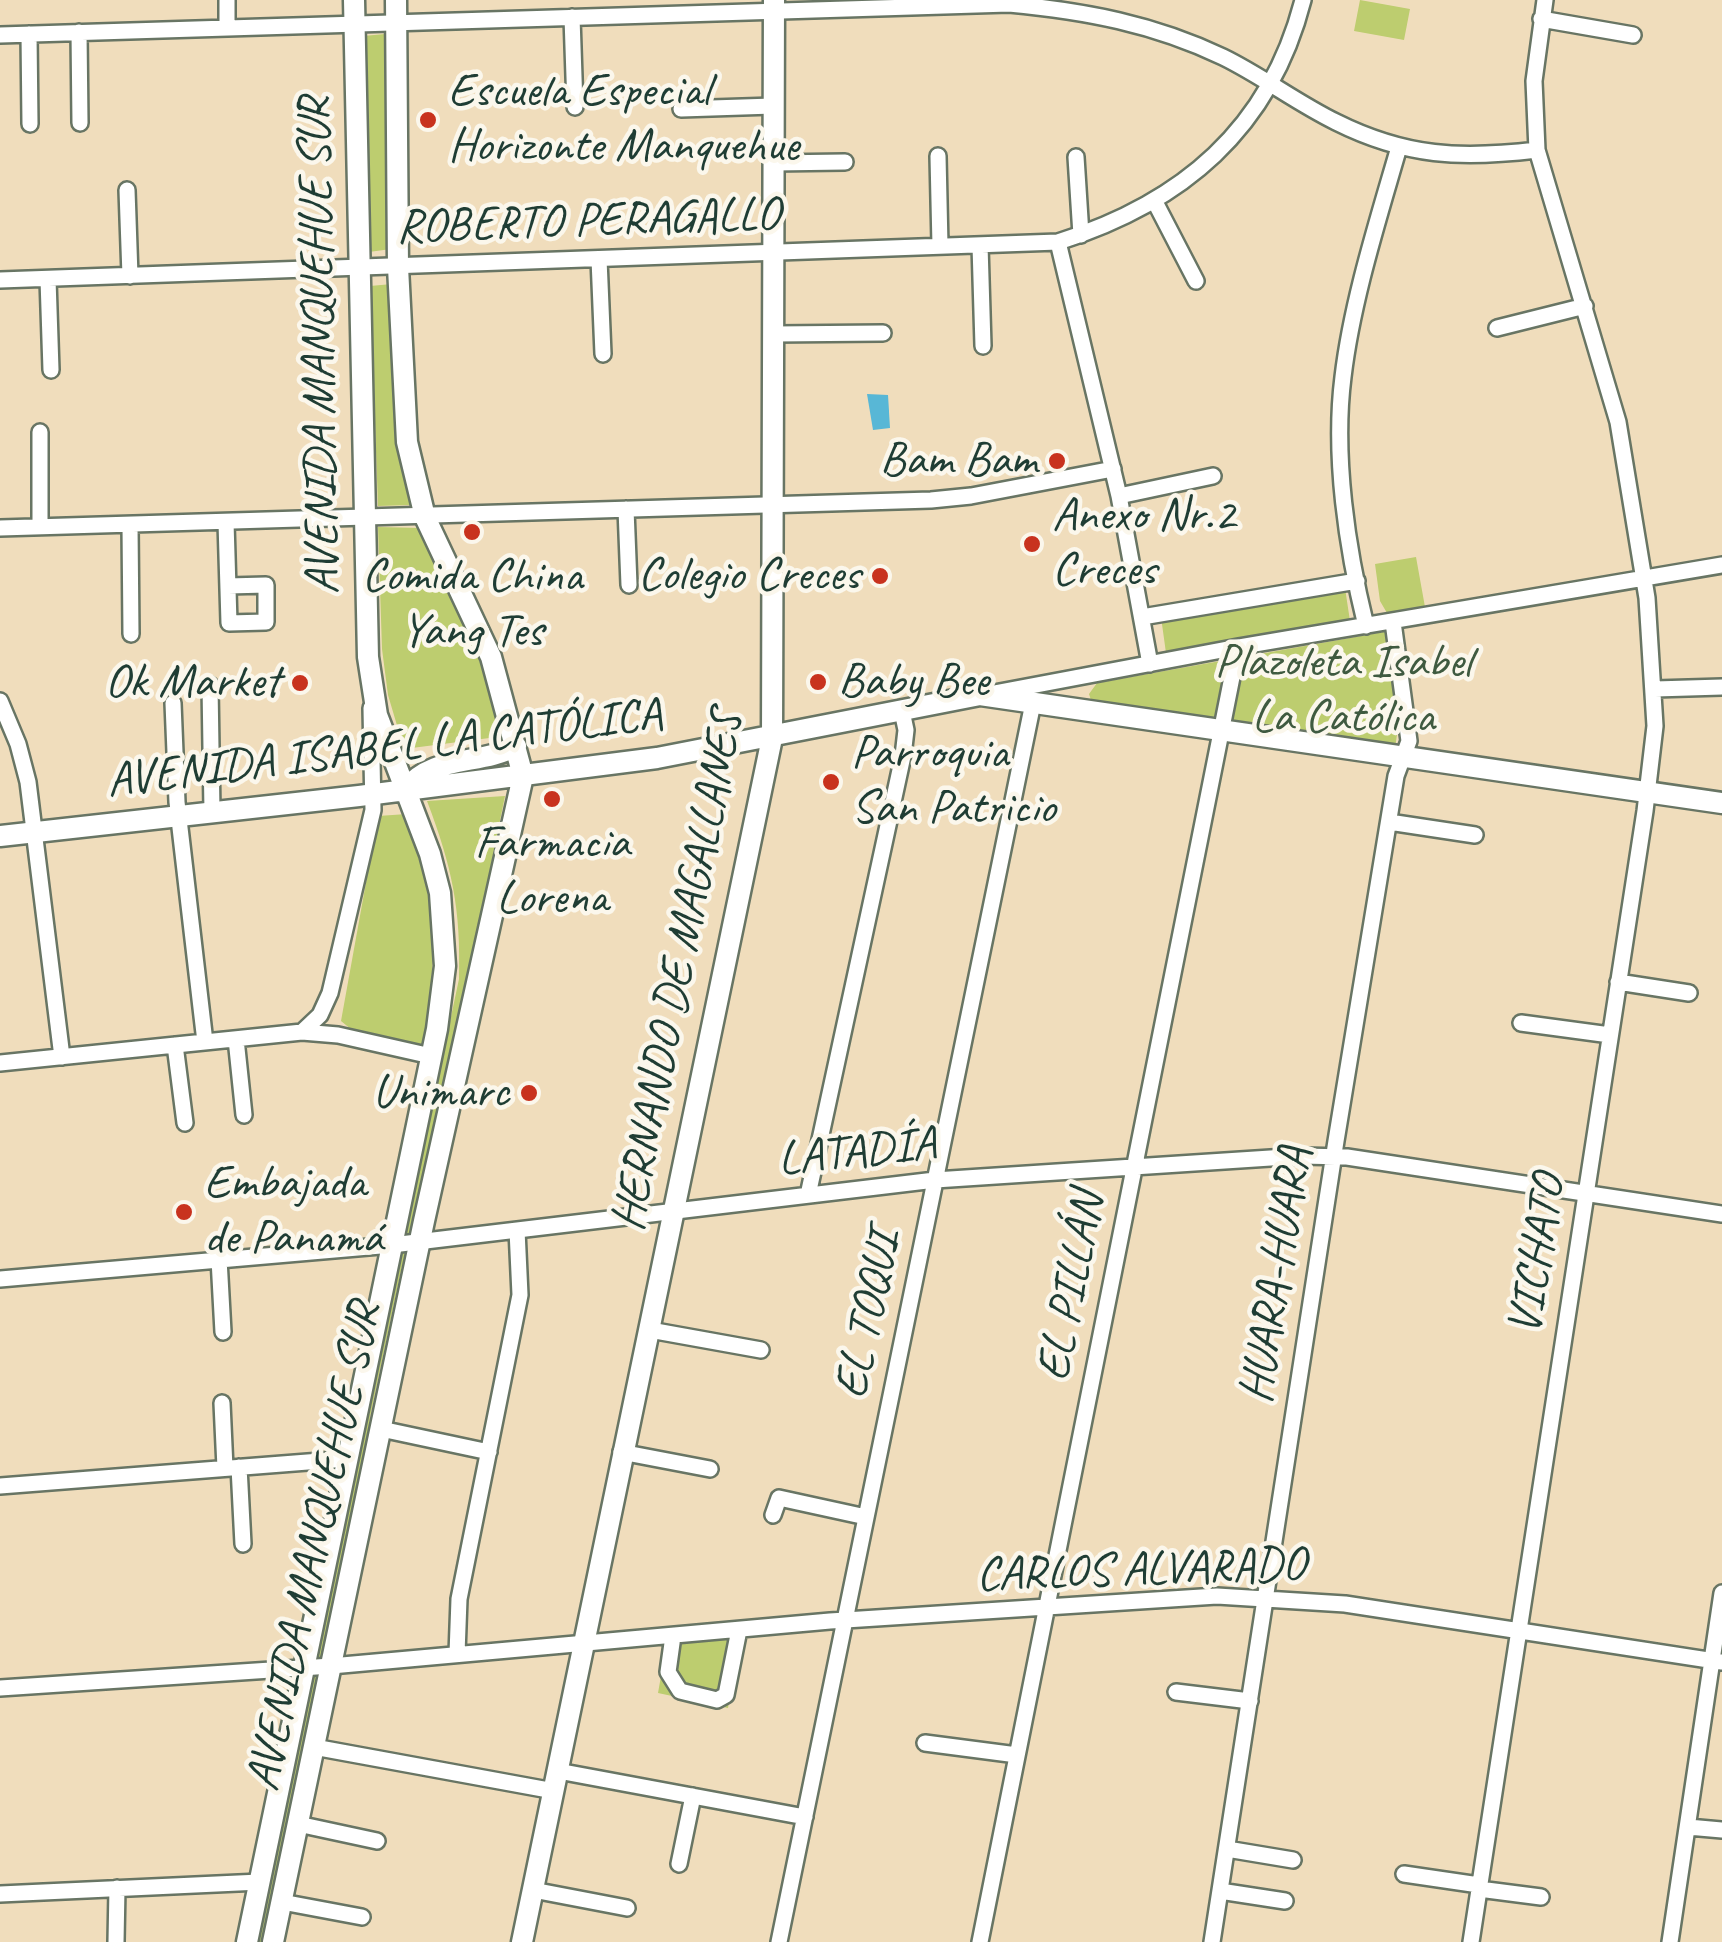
<!DOCTYPE html>
<meta charset="utf-8">
<style>
body{margin:0}
canvas{display:block;background:#f0ddbc}
</style>
<canvas width="1722" height="1942"></canvas>
<script>
const context = document.querySelector('canvas').getContext('2d');
context.lineJoin = 'round';
function fillPath(path, color) {
  context.fillStyle = color;
  context.fill(path, 'evenodd');
}
function strokePath(path, color, width, dash) {
  context.strokeStyle = color;
  context.lineWidth = width;
  context.lineCap = dash ? 'butt' : 'round';
  context.setLineDash(dash || []);
  context.stroke(path);
}
function drawText(font, color, halo, rows, align = 'center') {
  context.font = font + ' Caveat,sans-serif';
  context.lineWidth = 9;
  context.setLineDash([]);
  context.textBaseline = 'middle';
  context.strokeStyle = halo;
  context.fillStyle = color;
  for (const [text, x, y, turn = 0] of rows) {
    context.save();
    context.translate(x, y);
    context.rotate((+turn || 0) * Math.PI / 180);
    context.textAlign = isNaN(turn) ? turn : align;
    if (halo) context.strokeText(text, 0, 0);
    context.fillText(text, 0, 0);
    context.restore();
  }
}
const green = new Path2D(`
 M1360,0L1410,9L1404,40L1354,31Z
 M385,34L391,249L369,252L363,36Z
 M392,284L404,470L411,505L378,506L370,286Z
 M378,527L421,528L473,633L505,736L404,749L388,695L382,649Z
 M1416,557L1425,607L1387,613L1380,601L1375,564Z
 M1345,588L1350,621L1166,653L1161,617Z
 M1389,631L1398,728L1395,748L1099,703L1091,700L1089,694L1097,683Z
 M505,796L419,1218L402,1266L370,1417L367,1450L267,1942H259L311,1676L459,979C461,908 452,867 427,801Z
 M407,814L430,886L435,938L425,1048L352,1030L341,1021L378,816Z
 M741,1636L728,1708L658,1693L667,1642Z`);
const water = new Path2D(`
 M867,394L888,395L890,428L873,430Z`);
const minor = new Path2D(`
 M227,0V27
 M572,17L575,107
 M1541,19L1633,35
 M79,32L80,123
 M29,34L30,124
 M0,35L1009,4C1085,11 1154,24 1223,57C1262,76 1297,103 1336,122C1406,157 1461,159 1537,150
 M681,109L773,106
 M938,156L940,246
 M1076,157L1081,235
 M774,163L845,162
 M127,190L130,276
 M1155,202L1196,281
 M1058,242L1119,496L1150,664
 M980,245L983,346
 M599,259L603,354
 M48,279L51,370
 M0,280L1058,242C1182,203 1270,129 1303,0
 M1497,328L1585,306
 M774,334L883,333
 M40,432V527
 M1119,496L1213,476
 M626,509L629,585
 M226,522L229,623L266,622V585L228,586
 M130,525L131,634
 M0,528L931,500L971,496L1113,469
 M1142,617L1357,581
 M1366,626C1347,549 1333,456 1343,377C1352,301 1378,220 1399,147
 M210,685L212,812
 M1655,689L1722,687
 M994,693L1238,647L1722,565
 M0,701L18,744L28,782L62,1057
 M173,703L177,802L205,1042
 M1389,822L1475,835
 M1618,982L1689,993
 M1521,1023L1610,1035
 M302,1032L320,1015L330,993L373,810L371,708
 M236,1039L244,1115
 M175,1045L185,1123
 M0,1063L302,1032L338,1035L431,1056
 M808,1195L903,756L906,730L902,711
 M219,1259L223,1332
 M0,1279L392,1245L935,1180L1301,1156L1347,1157L1722,1214
 M650,1330L761,1350
 M222,1403L225,1468
 M381,1429L489,1452
 M621,1452L710,1469
 M239,1467L243,1544
 M0,1486L346,1459
 M773,1515L779,1498L866,1517
 M673,1636L668,1672L680,1691L717,1700L726,1695L739,1630
 M457,1654L459,1599L520,1295L517,1230
 M0,1688L331,1666L830,1621L1217,1596L1345,1604L1722,1662
 M1176,1692L1250,1701
 M925,1743L1017,1755
 M314,1747L554,1791
 M558,1771L805,1817
 M298,1824L377,1841
 M1688,1827L1722,1830
 M1227,1849L1293,1860
 M679,1864L693,1796
 M1404,1874L1479,1885
 M1479,1889L1541,1897
 M533,1890L627,1908
 M1220,1891L1285,1901
 M0,1894L260,1882
 M282,1902L362,1917
 M116,1942L117,1888
 M779,1942L1033,703
 M980,1942L1238,647
 M1212,1942L1336,1141L1396,776L1409,741L1393,622
 M1471,1942L1645,811L1655,726L1647,598L1618,422L1537,150L1534,81L1545,0
 M1670,1942L1722,1593`);
const major = new Path2D(`
 M405,790C433,754 480,766 516,746
 M0,836L359,796L657,758L980,695L1722,803
 M247,1942L437,1029L445,966L440,893L430,854L377,715L368,657L354,0
 M273,1942L424,1221L523,776L491,657L425,517L407,442L398,267L396,0
 M522,1942L772,738L774,0`);
const markers = [
 [428,120,10,"#c8321e"],
 [1057,461,10,"#c8321e"],
 [472,532,10,"#c8321e"],
 [1032,544,10,"#c8321e"],
 [880,576,10,"#c8321e"],
 [818,682,10,"#c8321e"],
 [300,683,10,"#c8321e"],
 [831,782,10,"#c8321e"],
 [552,799,10,"#c8321e"],
 [529,1093,10,"#c8321e"],
 [184,1212,10,"#c8321e"]
];
const poiNames = [
 ["Escuela Especial",448,92],
 ["Horizonte Manquehue",448,147],
 ["Bam Bam",1037,461,"right"],
 ["Anexo Nr.2",1052,516],
 ["Creces",1052,571],
 ["Colegio Creces",860,576,"right"],
 ["Comida China",472,577,"center"],
 ["Yang Tes",472,632,"center"],
 ["Baby Bee",838,682],
 ["Ok Market",280,683,"right"],
 ["Parroquia",851,754],
 ["San Patricio",851,809],
 ["Farmacia",552,844,"center"],
 ["Lorena",552,899,"center"],
 ["Unimarc",509,1093,"right"],
 ["Embajada",204,1184],
 ["de Panamá",204,1239]
];
const streetNames = [
 ["ROBERTO PERAGALLO",588,222,-2],
 ["AVENIDA MANQUEHUE SUR",320,346,-91],
 ["AVENIDA ISABEL LA CATÓLICA",384,749,-7],
 ["HERNANDO DE MAGALLANES",679,971,-79],
 ["LATADÍA",857,1153,-6],
 ["VICHATO",1538,1255,-81],
 ["HUARA-HUARA",1277,1275,-81],
 ["EL PILLÁN",1072,1287,-79],
 ["EL TOQUI",869,1315,-78],
 ["AVENIDA MANQUEHUE SUR",315,1547,-78],
 ["CARLOS ALVARADO",1141,1571,-2]
];
const parkNames = [
 ["Plazoleta Isabel",1343,663],
 ["La Católica",1343,718]
];
fillPath(green, '#bdcd6f');
fillPath(water, '#58b7d6');
strokePath(minor, '#687564', 20);
strokePath(major, '#687564', 25);
strokePath(minor, '#fff', 15);
strokePath(major, '#fff', 20);
for (const [x, y, r, color] of markers) {
  const dot = new Path2D();
  dot.arc(x, y, r, 0, 2 * Math.PI);
  context.fillStyle = color;
  context.fill(dot);
  strokePath(dot, '#fbf7ec', 4);
}
drawText('48px', '#1f3d34', '#fbf7ec', poiNames, 'left');
drawText('48px', '#1f3d34', '#fbf7ec', streetNames);
drawText('48px', '#3f5a40', '#fbf7ec', parkNames);
</script>
